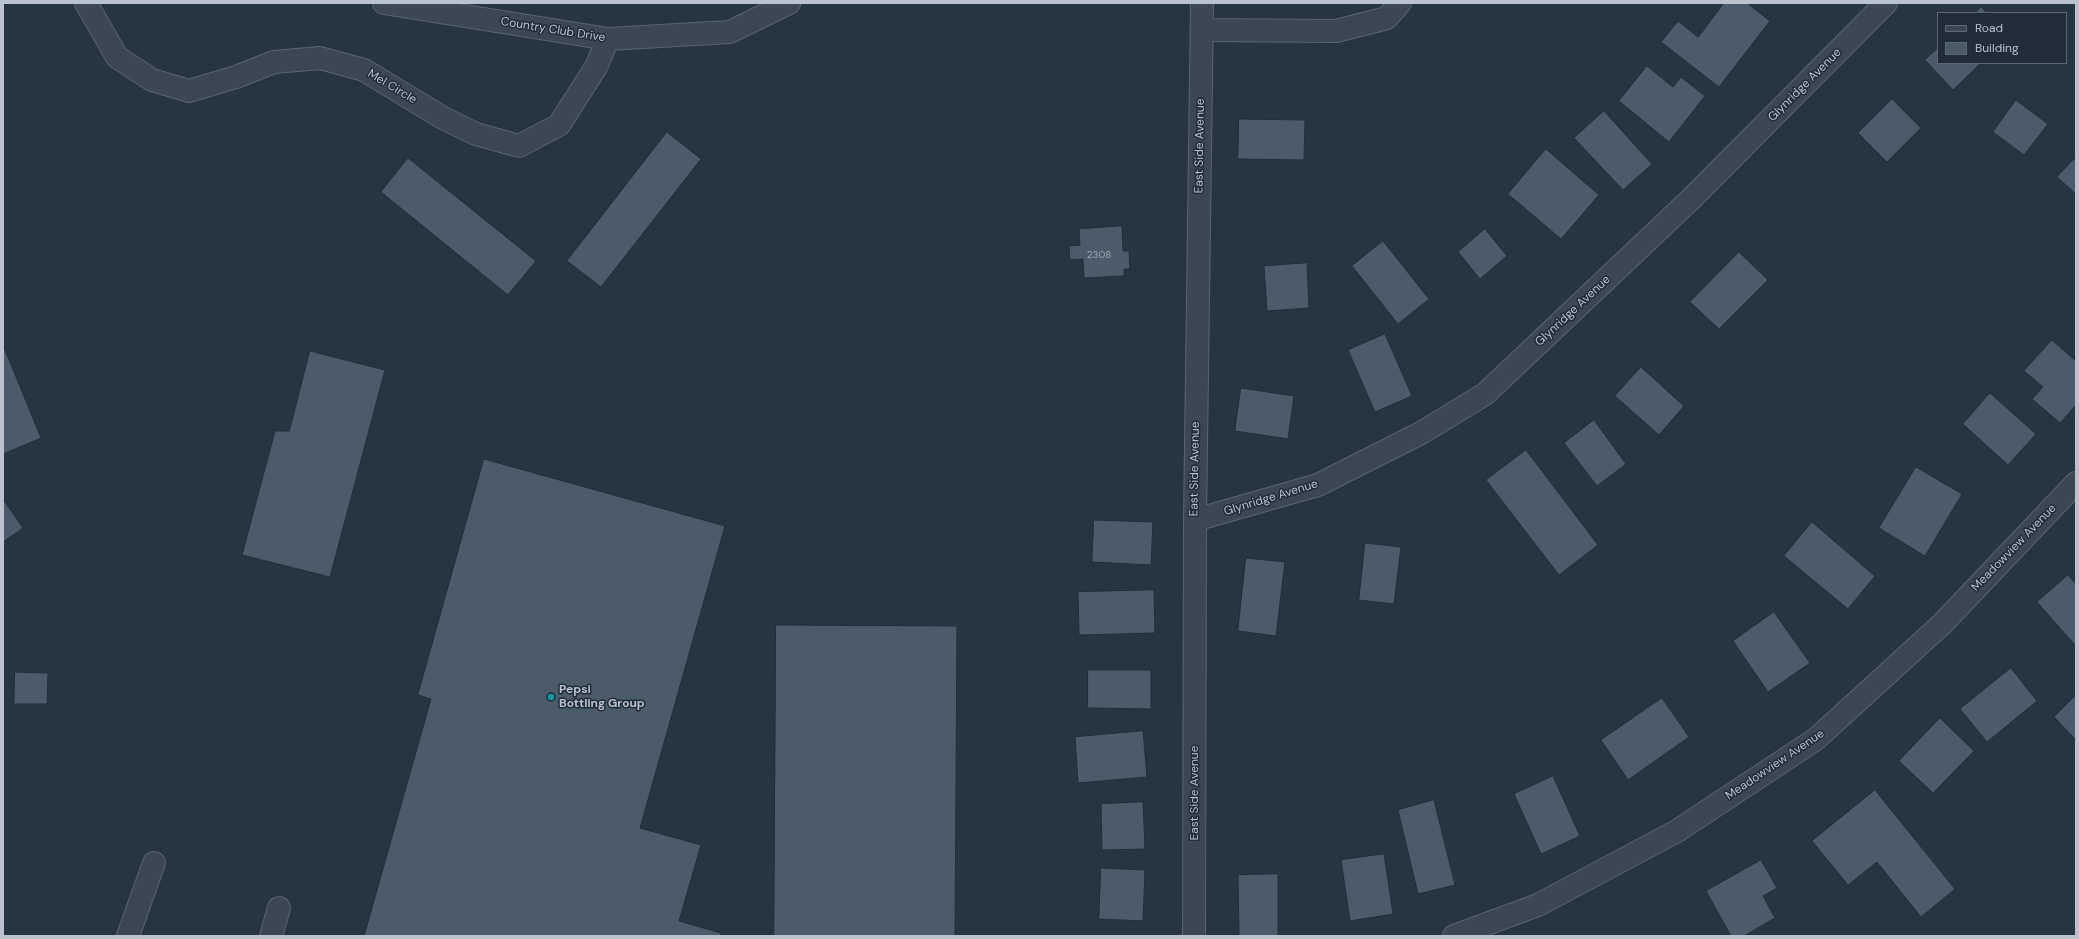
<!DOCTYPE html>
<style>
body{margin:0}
#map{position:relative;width:2079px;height:939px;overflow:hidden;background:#273543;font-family:"DM Sans",sans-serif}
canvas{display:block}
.frame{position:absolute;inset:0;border:4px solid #b9c2cd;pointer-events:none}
.legend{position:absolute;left:1937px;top:12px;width:130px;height:52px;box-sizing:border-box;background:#202c38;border:1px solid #5d6874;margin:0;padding:5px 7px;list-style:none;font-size:12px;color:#b9c2cd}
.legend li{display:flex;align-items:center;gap:8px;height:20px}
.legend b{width:20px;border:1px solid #5d6874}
</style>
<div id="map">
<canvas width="2079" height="939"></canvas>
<div class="frame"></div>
<ul class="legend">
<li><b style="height:5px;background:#3b4753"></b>Road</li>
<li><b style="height:11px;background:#4b5b69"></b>Building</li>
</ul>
</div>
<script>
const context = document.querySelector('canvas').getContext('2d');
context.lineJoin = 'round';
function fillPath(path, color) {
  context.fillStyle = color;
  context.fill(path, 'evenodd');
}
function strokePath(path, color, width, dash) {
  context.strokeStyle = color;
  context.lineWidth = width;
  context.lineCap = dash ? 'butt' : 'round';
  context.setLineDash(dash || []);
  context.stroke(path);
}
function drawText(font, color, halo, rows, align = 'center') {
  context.font = font + ' "DM Sans",sans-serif';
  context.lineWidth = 3;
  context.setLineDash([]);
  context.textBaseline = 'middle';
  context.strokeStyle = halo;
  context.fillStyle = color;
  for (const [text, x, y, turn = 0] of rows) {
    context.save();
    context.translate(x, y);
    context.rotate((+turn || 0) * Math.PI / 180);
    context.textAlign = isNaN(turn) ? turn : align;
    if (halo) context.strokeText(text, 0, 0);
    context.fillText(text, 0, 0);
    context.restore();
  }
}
const building = new Path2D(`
 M1724,3H1747L1770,21L1719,87L1661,42L1678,21L1698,37Z
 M1981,7L1987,13H1975Z
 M1938,48V63H1981L1953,90L1925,60Z
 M1647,66L1673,87L1681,77L1705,96L1669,142L1619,101Z
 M1892,99L1921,128L1887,162L1858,133Z
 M2016,100L2048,124L2024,155L1993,132Z
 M1604,111L1652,164L1623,190L1574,138Z
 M1239,119L1305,120L1304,160L1238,159Z
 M667,132L701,159L601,287L567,261Z
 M1546,149L1599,195L1561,239L1508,194Z
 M2076,157V194L2057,177Z
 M408,158L536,261L508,295L381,192Z
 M1122,226L1123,251H1129L1130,269H1124V276L1084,278L1083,259L1070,260L1069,246L1080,245L1079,229Z
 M1485,229L1507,256L1480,279L1458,252Z
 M1383,241L1429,299L1398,324L1352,266Z
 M1739,252L1768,280L1719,329L1690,302Z
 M1307,263L1309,308L1267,311L1264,266Z
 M1385,334L1412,396L1375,412L1348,350Z
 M2052,340L2076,361V405L2060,423L2032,399L2043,387L2024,371Z
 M3,345L41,438L3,454Z
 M310,351L385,370L330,577L242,555L275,431H289Z
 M1641,367L1684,406L1659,435L1615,396Z
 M1241,388L1294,396L1288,439L1235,431Z
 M1990,393L2036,434L2008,465L1963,424Z
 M1594,420L1626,464L1597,486L1564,443Z
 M1526,450L1598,545L1559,575L1486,480Z
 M484,459L725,526L640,828L701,845L679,921L721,933V936H364L431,699L418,695Z
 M1916,467L1962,494L1925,556L1879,528Z
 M3,499L23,528L3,542Z
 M1094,520L1153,522L1151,565L1092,562Z
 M1812,522L1875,576L1848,609L1784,556Z
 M1365,543L1401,547L1394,604L1359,600Z
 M1246,558L1285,562L1276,636L1238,631Z
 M2068,575L2076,584V643L2074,644L2037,602Z
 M1154,590L1155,633L1079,635L1078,592Z
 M1774,612L1810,663L1768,692L1733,641Z
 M776,625L957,626L955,936H774Z
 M2011,668L2037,701L1987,742L1960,709Z
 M1088,670H1151V709L1088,708Z
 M15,672L48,673L47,704H14Z
 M2076,695V740L2054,717Z
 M1662,698L1689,737L1628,780L1601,740Z
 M1940,718L1974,751L1933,793L1899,761Z
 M1143,731L1147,777L1078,783L1075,737Z
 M1553,776L1580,836L1541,854L1514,794Z
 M1875,790L1955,889L1921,917L1877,862L1848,885L1812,841Z
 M1434,800L1455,885L1418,894L1398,810Z
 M1143,802L1145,849L1102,850L1101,804Z
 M1384,854L1393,914L1350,921L1341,860Z
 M1761,860L1777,888L1763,896L1775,918L1744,936H1731L1706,891Z
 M1101,868L1145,870L1143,921L1099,919Z
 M1278,874V936H1239L1238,875Z`);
const minor = new Path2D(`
 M86,3L117,57L152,80L189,91L236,77L274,62L320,58L364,70L443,118L476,134L519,146L559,125L596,67L608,39
 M384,3L608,39L730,32L789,3
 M1202,30L1336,31L1387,18L1400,3
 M1195,520L1318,485L1421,433L1485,394L1691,199L1886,3
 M128,936L154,863
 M271,936L279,908
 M1194,936L1195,520L1202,3
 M1454,936L1538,905L1677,831L1816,739L1942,624L2076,483`);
const markers = [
 [551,697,4,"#0f9aa8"]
];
const numberNames = [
 ["2308",1099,255]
];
const streetNames = [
 ["Country Club Drive",553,30,9],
 ["Glynridge Avenue",1805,85,-45],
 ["Mel Circle",392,87,31],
 ["East Side Avenue",1200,146,-89],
 ["Glynridge Avenue",1573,311,-43],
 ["East Side Avenue",1195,469,-89],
 ["Glynridge Avenue",1271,498,-17],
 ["Meadowview Avenue",2014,548,-46],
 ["Meadowview Avenue",1775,765,-34],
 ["East Side Avenue",1195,793,-90]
];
const poiNames = [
 ["Pepsi",559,690],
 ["Bottling Group",559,704]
];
fillPath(building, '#4b5b69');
strokePath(building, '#222e3a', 1);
strokePath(minor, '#5a6570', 24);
strokePath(minor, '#3b4753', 22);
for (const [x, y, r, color] of markers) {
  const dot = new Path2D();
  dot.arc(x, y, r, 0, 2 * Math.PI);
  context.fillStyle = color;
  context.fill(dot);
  strokePath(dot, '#202c38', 1.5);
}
drawText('10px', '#9ea8b4', null, numberNames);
drawText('12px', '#b9c2cd', '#202c38', streetNames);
drawText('bold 12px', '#b9c2cd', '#202c38', poiNames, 'left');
</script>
